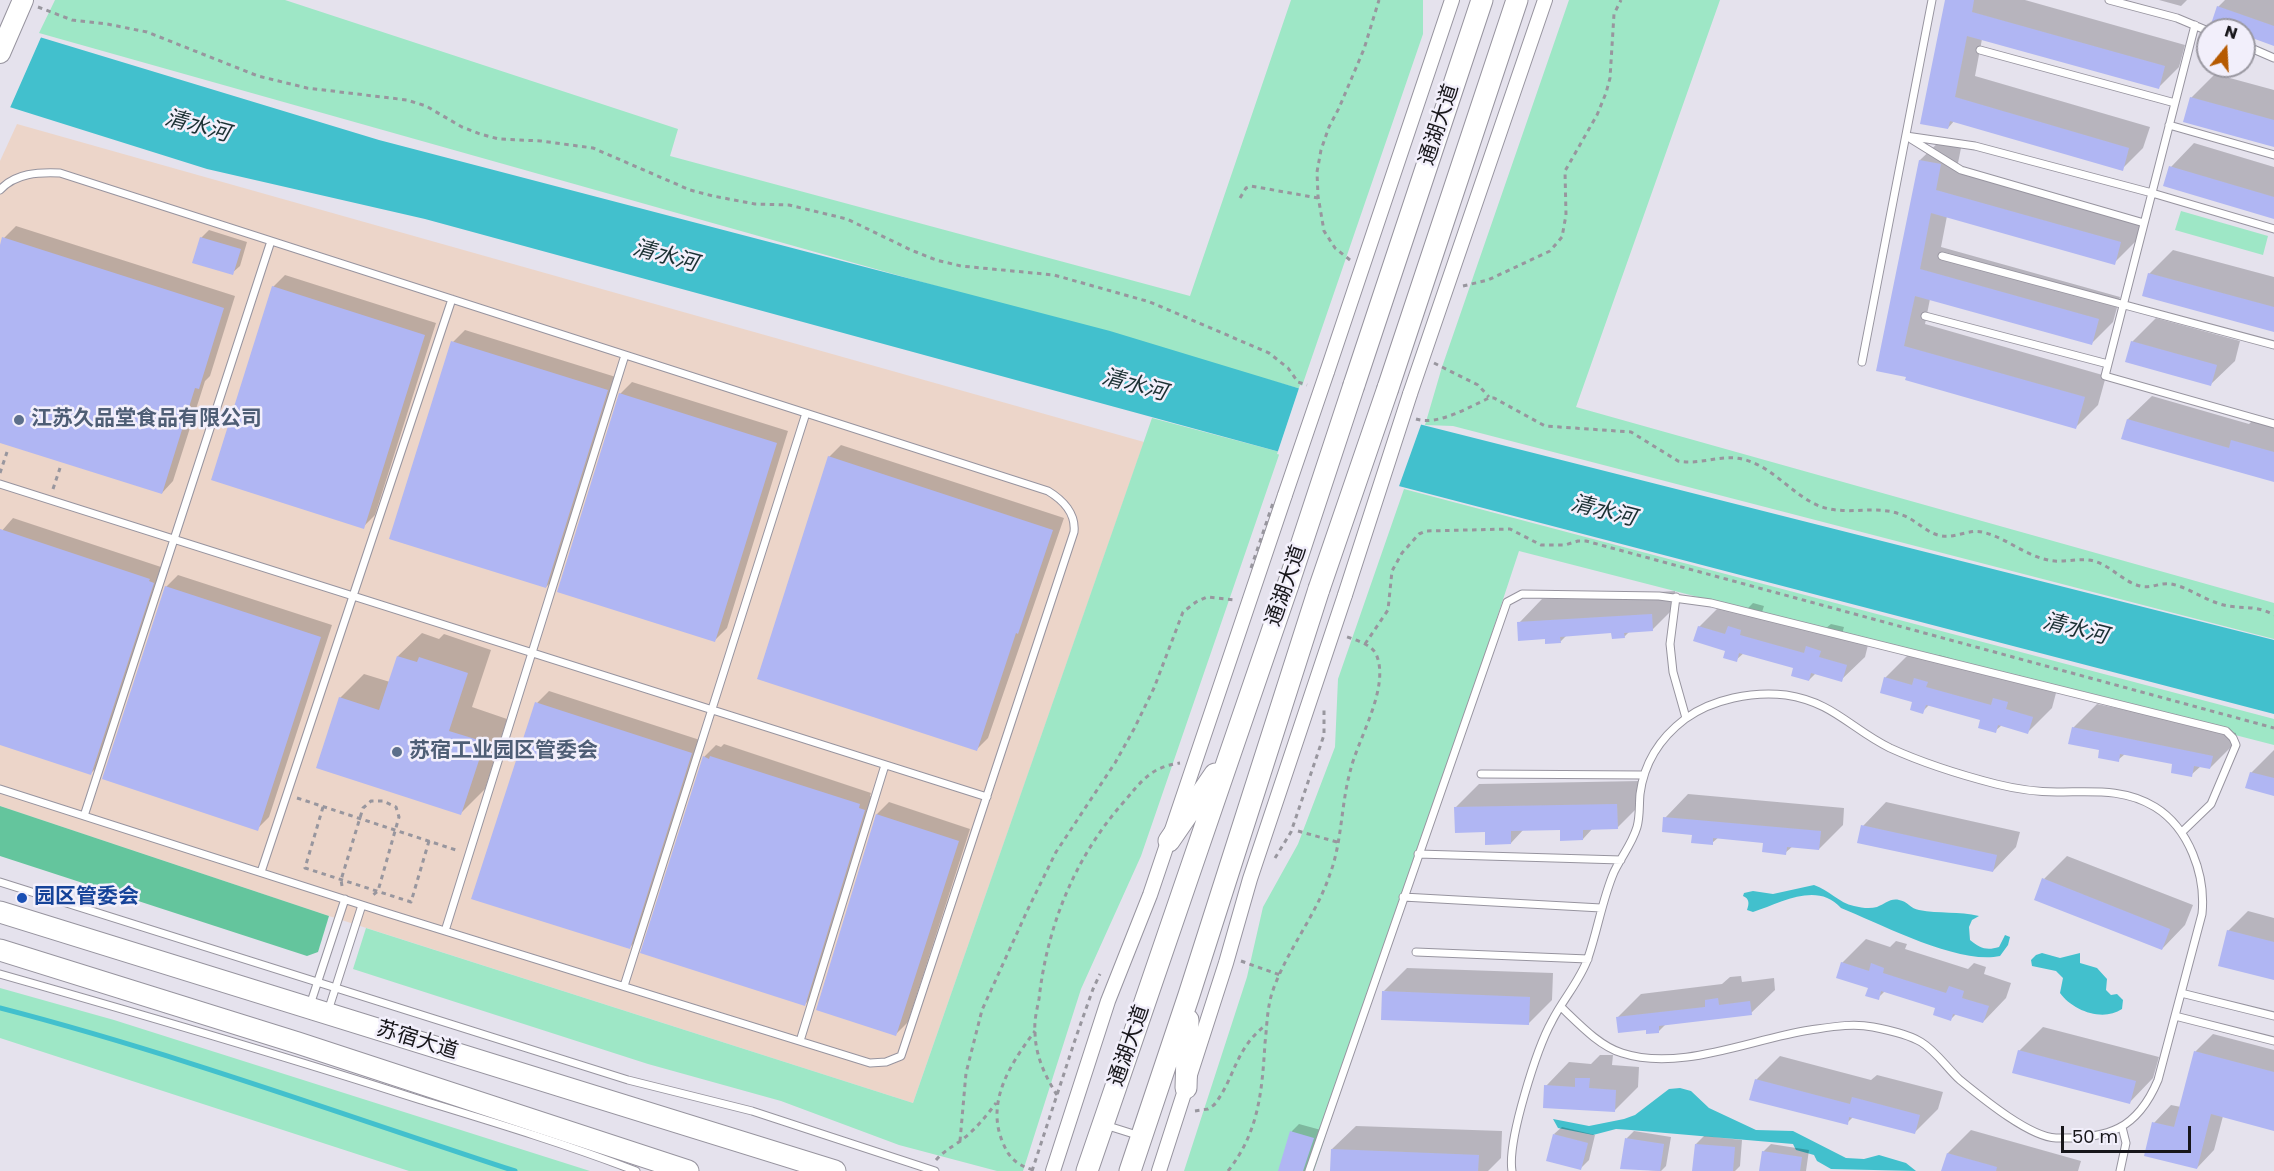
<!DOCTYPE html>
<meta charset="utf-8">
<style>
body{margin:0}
#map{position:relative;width:2274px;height:1171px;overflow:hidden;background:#e5e2ed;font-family:Poppins,sans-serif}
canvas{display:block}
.north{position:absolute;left:2196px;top:18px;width:60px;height:60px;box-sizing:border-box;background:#f2effb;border:2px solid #9a98a1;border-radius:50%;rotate:18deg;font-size:16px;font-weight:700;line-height:24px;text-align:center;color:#17161a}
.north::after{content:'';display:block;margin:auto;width:21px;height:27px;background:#b65a00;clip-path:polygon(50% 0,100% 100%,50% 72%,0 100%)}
.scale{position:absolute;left:2061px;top:1126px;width:130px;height:27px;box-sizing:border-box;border:3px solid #17161a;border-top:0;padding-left:8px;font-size:18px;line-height:21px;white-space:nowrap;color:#17161a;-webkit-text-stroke:4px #f2effb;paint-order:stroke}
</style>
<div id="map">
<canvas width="2274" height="1171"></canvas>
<div class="north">N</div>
<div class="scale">50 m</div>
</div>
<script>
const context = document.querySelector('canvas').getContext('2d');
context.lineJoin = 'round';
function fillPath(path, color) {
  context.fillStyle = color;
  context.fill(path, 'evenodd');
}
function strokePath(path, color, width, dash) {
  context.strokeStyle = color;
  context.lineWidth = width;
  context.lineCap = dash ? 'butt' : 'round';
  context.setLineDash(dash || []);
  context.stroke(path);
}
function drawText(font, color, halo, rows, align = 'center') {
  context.font = font + ' Poppins,"Noto Sans SC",sans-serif';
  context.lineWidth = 5;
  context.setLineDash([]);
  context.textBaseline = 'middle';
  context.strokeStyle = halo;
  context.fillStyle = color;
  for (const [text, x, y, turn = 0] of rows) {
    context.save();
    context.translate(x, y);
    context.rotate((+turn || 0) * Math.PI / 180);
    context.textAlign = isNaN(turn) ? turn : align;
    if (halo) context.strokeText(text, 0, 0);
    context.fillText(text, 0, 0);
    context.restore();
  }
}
const commercial = new Path2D(`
 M17,124L1144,442L913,1103L329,916L0,806V161Z`);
const green = new Path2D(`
 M55,0H285L678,129L670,156L1190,296L1291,0H1423V34L1301,389L39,33Z
 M1569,0H1720L1576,407L2274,603V639L1453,426L1425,425L1442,367Z
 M2181,211L2268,236L2263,255L2175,230Z
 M1152,418L1280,452L1141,856L1081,989L1023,1171H997L899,1145L781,1101L648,1064L353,969L366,928L913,1103Z
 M1404,489L2274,719V745L1519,551L1314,1171H1184L1247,977L1263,907L1298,844L1335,747L1338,679Z
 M0,988L114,1020L590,1171H409L0,1038Z`);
const forest = new Path2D(`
 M0,806L329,916L318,952L307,956L0,856Z`);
const water = new Path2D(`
 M0,25L379,140L1110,331L1403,420L2274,640V714L1368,478L1280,452L425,219L207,169L0,104Z
 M1814,885C1829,890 1839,903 1854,906C1862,908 1870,909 1877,907C1885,904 1890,898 1899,900C1907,901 1911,909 1919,910C1939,914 1959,911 1979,916L1972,920L1969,927L1970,940C1980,948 1986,951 1999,947L2005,935L2010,937L2008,945L2000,956C1958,965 1881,924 1841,908C1817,881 1781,903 1753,912L1747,910C1749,904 1750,899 1743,896L1744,893L1753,891L1773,894Z
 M2042,953L2060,958L2080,953V963L2097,968L2107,979L2106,990L2111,995L2117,994L2123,1000L2122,1009C2103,1022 2073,1011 2060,993L2063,978L2056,971L2032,966L2031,960L2036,955Z
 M1680,1088L1691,1091L1709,1108L1756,1130L1793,1131L1846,1158L1864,1159L1879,1155L1906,1163L1916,1171L1831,1169L1817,1161L1814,1155L1796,1150L1793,1144L1631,1130L1616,1129L1593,1135L1558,1128L1553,1119L1589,1126L1624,1119L1635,1115L1669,1089Z`);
const pier = new Path2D(`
 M0,22L42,35L9,110L0,107Z
 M1300,385L1422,422L1398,489L1277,454Z`);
const shadow = new Path2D(`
 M1946,0H2025L2185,45L2179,67L2158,88L1982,39L1975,76L2150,127L2143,148L2122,169L1955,120L1948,128Z
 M2159,0H2187L2181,6Z
 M2225,0H2274V45L2244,34V30H2233L2218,7Z
 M2215,74L2274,90V146L2191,98Z
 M1942,139L1962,143L1957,168L2142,220L2136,241L2114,263L1947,216L1941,247L2120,297L2113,322L2091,344L1930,299L1925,324L2106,376L2098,405L2076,427L1908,376L1878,370L1920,160Z
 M2194,143L2274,167V218L2171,167Z
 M16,226L235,296L210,376L205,381L173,481L162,493L0,441V250L4,238Z
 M209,230L247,242L240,266L232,273L201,238Z
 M2173,250L2274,277V331L2149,274Z
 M285,275L436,323L375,515L363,527L273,287Z
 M2156,318L2240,341L2235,361L2211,384L2132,342Z
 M465,330L619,378L558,575L546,587L453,342Z
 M632,382L788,431L727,628L715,640L620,394Z
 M2152,396L2249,424L2256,417L2274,422V480L2123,438L2128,419Z
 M841,445L1064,518L988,738L977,749L829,457Z
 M13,518L161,567L160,569L165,571L103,761L91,773L0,743V533Z
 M178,575L332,625L269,817L257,829L166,587Z
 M1675,591L1676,606L1652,630L1630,631L1624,637L1613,632L1567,635L1560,642L1546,637L1519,623L1542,599Z
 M1723,603L1746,610L1753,603L1764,606L1762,612L1825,629L1831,624L1844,627L1842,634L1869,641L1865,657L1841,680L1816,673L1809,680L1795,667L1744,653L1736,660L1727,650L1699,627Z
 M422,633L439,639L444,634L491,650L472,707L507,719L485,789L461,813L340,698L364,674L390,682L398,656Z
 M1909,654L1933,661L1939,655L1950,658L1949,663L2012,681L2018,675L2031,679L2029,685L2056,693L2052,708L2028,732L2002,725L1995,731L1982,719L1930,704L1922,712L1914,701L1885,678Z
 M549,691L703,741L641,936L629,948L473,898L537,703Z
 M2097,704L2236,733L2234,744L2210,768L2201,766L2191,775L2174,763L2125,754L2118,760L2073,728Z
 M724,744L871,793L870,796L876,798L816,993L804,1005L704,757L716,745L721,747Z
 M2274,750V794L2251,773Z
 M1640,781L1641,804L1617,828H1593L1583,839L1562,828L1524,829L1511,843L1486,831L1455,808L1479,784Z
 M1688,794L1844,808L1843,825L1819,849L1793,846L1785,853L1765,841L1719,837L1712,843L1665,818Z
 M889,802L970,829L908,1022L896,1034L817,1009L877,814Z
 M1886,802L2020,832L2016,847L1993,871L1863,826Z
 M2067,856L2193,905L2185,925L2162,949L2044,879Z
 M2248,911L2274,918V978L2228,931Z
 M1866,939L1890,947L1896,941L1907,944L1905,949L1968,969L1974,963L1986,967L1984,974L2011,983L2006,998L1983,1022L1957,1013L1950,1020L1937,1007L1886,990L1878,998L1870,987L1842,963Z
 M1407,968L1553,973L1552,1000L1528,1024L1384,991Z
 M1741,976L1742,982L1774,978L1775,990L1751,1013L1667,1023L1659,1031L1617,1018L1641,994L1722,984L1730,977Z
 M2043,1027L2159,1057L2153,1078L2130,1102L2019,1051Z
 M2213,1034L2274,1050V1129L2223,1116L2214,1150L2197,1168L2154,1123L2171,1105L2181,1107L2195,1052Z
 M1600,1055H1613L1612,1065L1639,1067L1638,1087L1615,1110L1546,1086L1569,1062L1591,1064Z
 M1780,1056L1871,1080L1877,1075L1943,1092L1938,1109L1914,1133L1853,1117L1847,1123L1756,1080Z
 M1299,1124L1321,1130L1308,1171H1280L1292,1131Z
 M1356,1126L1502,1131L1501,1158L1488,1171H1332V1149Z
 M1562,1127L1595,1135L1589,1160L1581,1168L1554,1134Z
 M1971,1130L2081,1161L2078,1171H1943L1948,1153Z
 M1634,1131L1671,1137L1666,1166L1661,1171L1622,1168L1627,1138Z
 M1704,1136L1742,1140L1740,1166L1735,1171H1702L1696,1144Z
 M1771,1144L1809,1150L1806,1171H1760L1763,1152Z`);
const stream = new Path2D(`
 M0,1008C174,1053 344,1115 515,1171`);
const building = new Path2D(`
 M1945,0H1974L1972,12L2165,66L2159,89L1967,36L1955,97L2129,148L2123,171L1950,121L1948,129L1920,124Z
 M2217,6L2274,26V46L2244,35V30H2229L2211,24Z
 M2190,97L2274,120V147L2183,122Z
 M1919,160L1941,164L1936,190L2121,242L2115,265L1931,213L1920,269L2099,319L2092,345L1915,296L1904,346L2085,397L2076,429L1905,380L1906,377L1876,371Z
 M2169,166L2274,197V219L2163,186Z
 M2,237L224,308L199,389L195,388L162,494L0,443V245Z
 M200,237L241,249L233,275L192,263Z
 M2148,273L2274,307V332L2142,296Z
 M272,286L425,335L364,529L211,480Z
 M451,341L608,390L546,588L389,539Z
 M2131,341L2217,365L2211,386L2125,362Z
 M619,393L777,443L715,642L557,592Z
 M2127,419L2229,448L2231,440L2274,452V482L2121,439Z
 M828,456L1053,530L1018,634L1016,633L977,751L757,679Z
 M0,529L150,579L149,581L154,583L91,775L0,745Z
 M165,586L321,637L258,831L102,779Z
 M1652,614L1653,631L1624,633L1625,638L1612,639L1611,633L1560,637L1561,643L1545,644V639L1518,641L1517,622Z
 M1698,626L1725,634L1728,626L1741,630L1740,635L1804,653L1806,646L1821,651L1819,657L1847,665L1842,682L1811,673L1809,681L1791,676L1793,668L1739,653L1737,662L1723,658L1725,651L1693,641Z
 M397,656L417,662L419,657L468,673L449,731L485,742L461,815L316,768L339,697L379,710Z
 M1884,677L1912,685L1914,678L1928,682L1926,687L1991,705L1993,698L2008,702L2006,709L2033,717L2028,734L1998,725L1996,733L1978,728L1980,720L1926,705L1923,714L1910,710L1912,702L1880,693Z
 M535,702L692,753L630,949L471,899Z
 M2072,727L2213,756L2210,769L2194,766L2192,777L2171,773L2172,764L2120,754L2119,762L2098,758L2099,750L2068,744Z
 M703,756L709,759L710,756L860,804L859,808L865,810L805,1006L640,953Z
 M2250,772L2274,778V796L2245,788Z
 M1617,804L1618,829L1583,830V840L1560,841V830L1511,831V844L1485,845V832L1455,833L1454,807Z
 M876,814L959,841L896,1036L816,1010Z
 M1663,817L1821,831L1819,850L1787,847L1786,855L1762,852L1763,843L1713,838V845L1691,843L1692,835L1662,832Z
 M1861,825L1997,855L1993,872L1857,843Z
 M2042,878L2170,929L2162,950L2034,900Z
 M2227,930L2274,942V980L2218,966Z
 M1841,962L1869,971L1871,963L1884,968L1883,973L1946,993L1949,986L1964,991L1962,998L1989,1006L1983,1023L1953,1014L1951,1021L1933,1015L1935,1008L1881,991L1879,1000L1865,996L1868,988L1836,978Z
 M1382,991L1530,997L1529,1025L1381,1020Z
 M1718,998L1719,1005L1750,1001L1752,1015L1659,1026V1033L1646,1034V1030L1618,1033L1616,1017L1705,1007V1000Z
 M2018,1050L2136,1081L2130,1104L2012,1073Z
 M2194,1051L2274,1072V1131L2211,1114L2197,1169L2144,1156L2152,1122L2174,1127Z
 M1575,1078H1590L1589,1088L1616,1090L1615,1112L1543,1108L1544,1085L1575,1087Z
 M1755,1079L1850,1104L1852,1097L1920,1115L1915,1134L1849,1117L1848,1125L1749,1100Z
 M1290,1131L1314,1138L1303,1171H1278Z
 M1553,1134L1588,1143L1581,1170L1546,1161Z
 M1625,1138L1664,1144L1660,1171L1620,1169Z
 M1695,1144L1735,1147L1733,1171H1692Z
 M1331,1149L1479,1155L1478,1171H1330Z
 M1762,1151L1802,1157L1800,1171H1759Z
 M1947,1153L1997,1167L1996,1171H1941Z`);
const path = new Path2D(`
 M38,7L72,20L107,24L147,32L258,76L307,88L407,100L426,106L462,127L480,134L499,139L541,141L593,148L690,190L713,196L755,204L789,205L847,219L911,250L936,260L961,266L1054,275L1150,302L1269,353L1288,368L1298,382L1307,385
 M1240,198L1246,188L1251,186L1318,198
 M1350,260L1335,248L1324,231L1318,196L1317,172L1321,150L1329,127L1339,108L1364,49L1379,0
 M1463,286L1488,280L1550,251L1562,237L1566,215L1565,171L1597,115L1606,93L1610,78L1614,14L1621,0
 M1434,363L1478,385L1489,397
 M1416,419C1438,426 1469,407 1489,398H1494L1545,426L1631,432L1678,461C1698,465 1717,456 1736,458C1771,462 1791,496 1822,507C1850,516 1876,504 1902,515C1917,520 1927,534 1942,536C1956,538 1970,529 1982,532C2005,537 2024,555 2048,560C2064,564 2082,556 2097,562C2113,568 2124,582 2140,586C2151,589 2161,582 2171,584C2187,587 2202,598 2217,603C2238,611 2253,603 2274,615
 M0,473L7,452
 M53,489L60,468
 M1365,644L1388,610L1392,571L1402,553L1419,534L1426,531L1510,529L1541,545H1565L1578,541H1586L2274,728
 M297,798L459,851
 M323,807L305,868L411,902L429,841
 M1298,831L1337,842
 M1275,858L1291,832L1324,735V710
 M342,886L341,880L363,808L371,801H383L396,807L399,817L378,891L373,895
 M1241,961L1280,975
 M1057,1095C1045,1076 1035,1055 1035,1031C1034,1021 1037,1009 1039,999C1047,927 1074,859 1122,804C1141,782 1150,767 1180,763
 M1195,1111L1208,1109L1214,1105C1236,1077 1234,1049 1267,1024
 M960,1141L966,1073L982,1010L1028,909L1056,852L1115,763L1134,729L1154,688L1183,612L1196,602L1207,597L1235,600
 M936,1160C943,1152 950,1148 959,1142C973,1132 985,1118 996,1103
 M1033,1170C1017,1165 1009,1158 1003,1143C985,1102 1011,1063 1035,1031
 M1032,1171L1076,1037L1093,989L1100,974
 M1228,1171C1259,1132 1262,1091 1265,1043C1267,1026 1267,1009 1272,993C1286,951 1316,916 1330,874C1342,842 1341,805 1350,772C1357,740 1391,687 1376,654C1371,644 1355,640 1345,636`);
const lane = new Path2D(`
 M2109,0L2177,18L2208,31
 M2195,25L2105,376L2274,424
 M2244,45L2274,58
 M1980,50L2175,103
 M2169,125L2274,155
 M1906,136L1975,146L2152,193L2274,229
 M1911,139L1961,170L2144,223
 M0,190C15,173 39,172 60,173L1048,491C1063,500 1076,514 1074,532L905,1044L901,1056L886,1062L870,1063L387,913L0,789
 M1942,256L2274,345
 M1925,316L2108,364
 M1862,362L1932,0
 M0,484L987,797
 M1676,597L1670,644L1673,672L1686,718
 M1481,774L1643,775
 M84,816L271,241
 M1418,854L1621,860
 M261,872L452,299
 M0,882L628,1080L752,1111L935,1171
 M1403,897L1601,908
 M445,931L625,355
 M1416,952L1588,959
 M0,974C141,1014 282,1055 421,1100C493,1122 566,1144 636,1171
 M624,986L806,413
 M2181,993L2274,1016
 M310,1005L345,899
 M328,1011L362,905
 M2175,1016L2274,1041
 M800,1041L885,765
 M1105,1125L1140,1136
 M1309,1171L1507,602L1522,594L1659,596L1711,603L2226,731L2233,738L2236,745L2211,804L2182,832
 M1512,1171C1507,1141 1537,1048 1552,1021C1563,999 1580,981 1588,958C1598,929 1602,900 1614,872C1621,857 1632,844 1637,827C1640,817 1639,805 1640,794C1644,763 1660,738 1685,719C1712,699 1753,691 1786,695C1833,702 1851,729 1890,748C1923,763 1961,775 1996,784C2016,789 2037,792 2057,792C2092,792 2124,788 2155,807C2189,828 2206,875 2202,914L2158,1080C2137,1130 2108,1139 2056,1138C2029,1137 1981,1097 1960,1080C1947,1068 1936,1051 1921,1042C1908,1034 1888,1030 1873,1027C1852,1023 1831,1027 1810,1030C1751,1039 1680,1072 1622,1053C1599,1046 1578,1023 1561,1007
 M2120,1171L2126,1143L2122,1127`);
const street = new Path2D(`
 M1327,372L1452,0
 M1410,394L1545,0
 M1053,1171L1108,1001L1150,895L1285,495
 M1159,1171L1226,963L1250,879L1345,595`);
const secondary = new Path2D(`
 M0,53L23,0`);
const primary = new Path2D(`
 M1354,385L1482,0
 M1388,388L1517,0
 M1169,841L1215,774
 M0,912L835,1171
 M0,950L298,1043L688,1171
 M1186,1088L1188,1020
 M1087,1171L1288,585
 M1130,1171L1189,995L1319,589`);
const pathBridge = new Path2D(`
 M1251,568L1273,503`);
const streetBridge = new Path2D(`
 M1285,495L1327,372
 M1345,595L1410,394`);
const primaryBridge = new Path2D(`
 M1288,585L1354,385
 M1319,589L1388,388`);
const markers = [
 [19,420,6,"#5c6f8a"],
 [397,752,6,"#5c6f8a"],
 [22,898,6,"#1a4fb4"]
];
const streetNames = [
 ["通湖大道",1440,125,-72],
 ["通湖大道",1287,586,-71],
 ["苏宿大道",417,1041,17],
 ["通湖大道",1130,1046,-71]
];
const serviceNames = [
 ["江苏久品堂食品有限公司",31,420],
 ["苏宿工业园区管委会",409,752]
];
const transitNames = [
 ["园区管委会",34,898]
];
const waterNames = [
 ["清水河",197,127,15],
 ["清水河",665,257,15],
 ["清水河",1134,386,15],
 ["清水河",1603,512,14],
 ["清水河",2075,630,14]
];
fillPath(commercial, '#ecd5c9');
fillPath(green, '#9ee7c6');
fillPath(forest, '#64c59d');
fillPath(water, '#42c0cd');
fillPath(pier, '#e5e2ed');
fillPath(shadow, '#0003');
strokePath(stream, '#42c0cd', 5);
fillPath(building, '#b0b6f3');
strokePath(lane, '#97949f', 9);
strokePath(street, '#97949f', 16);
strokePath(secondary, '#97949f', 22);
strokePath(primary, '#97949f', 23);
strokePath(path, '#98969e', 3, [4.5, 4.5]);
strokePath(lane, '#fff', 7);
strokePath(street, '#fff', 14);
strokePath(secondary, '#fff', 20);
strokePath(primary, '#fff', 21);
strokePath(streetBridge, '#97949f', 16, []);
strokePath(primaryBridge, '#97949f', 23, []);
strokePath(pathBridge, '#98969e', 3, [4.5, 4.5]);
strokePath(streetBridge, '#fff', 14);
strokePath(primaryBridge, '#fff', 21);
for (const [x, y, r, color] of markers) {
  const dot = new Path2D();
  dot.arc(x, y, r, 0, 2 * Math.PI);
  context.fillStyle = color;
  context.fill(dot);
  strokePath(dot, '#f2effb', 2);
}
drawText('21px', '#17161a', '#f2effb', streetNames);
drawText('bold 21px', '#4e5e75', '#f2effb', serviceNames, 'left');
drawText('bold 21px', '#164399', '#f2effb', transitNames, 'left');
drawText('italic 22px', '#1b3033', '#f2effb', waterNames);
</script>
